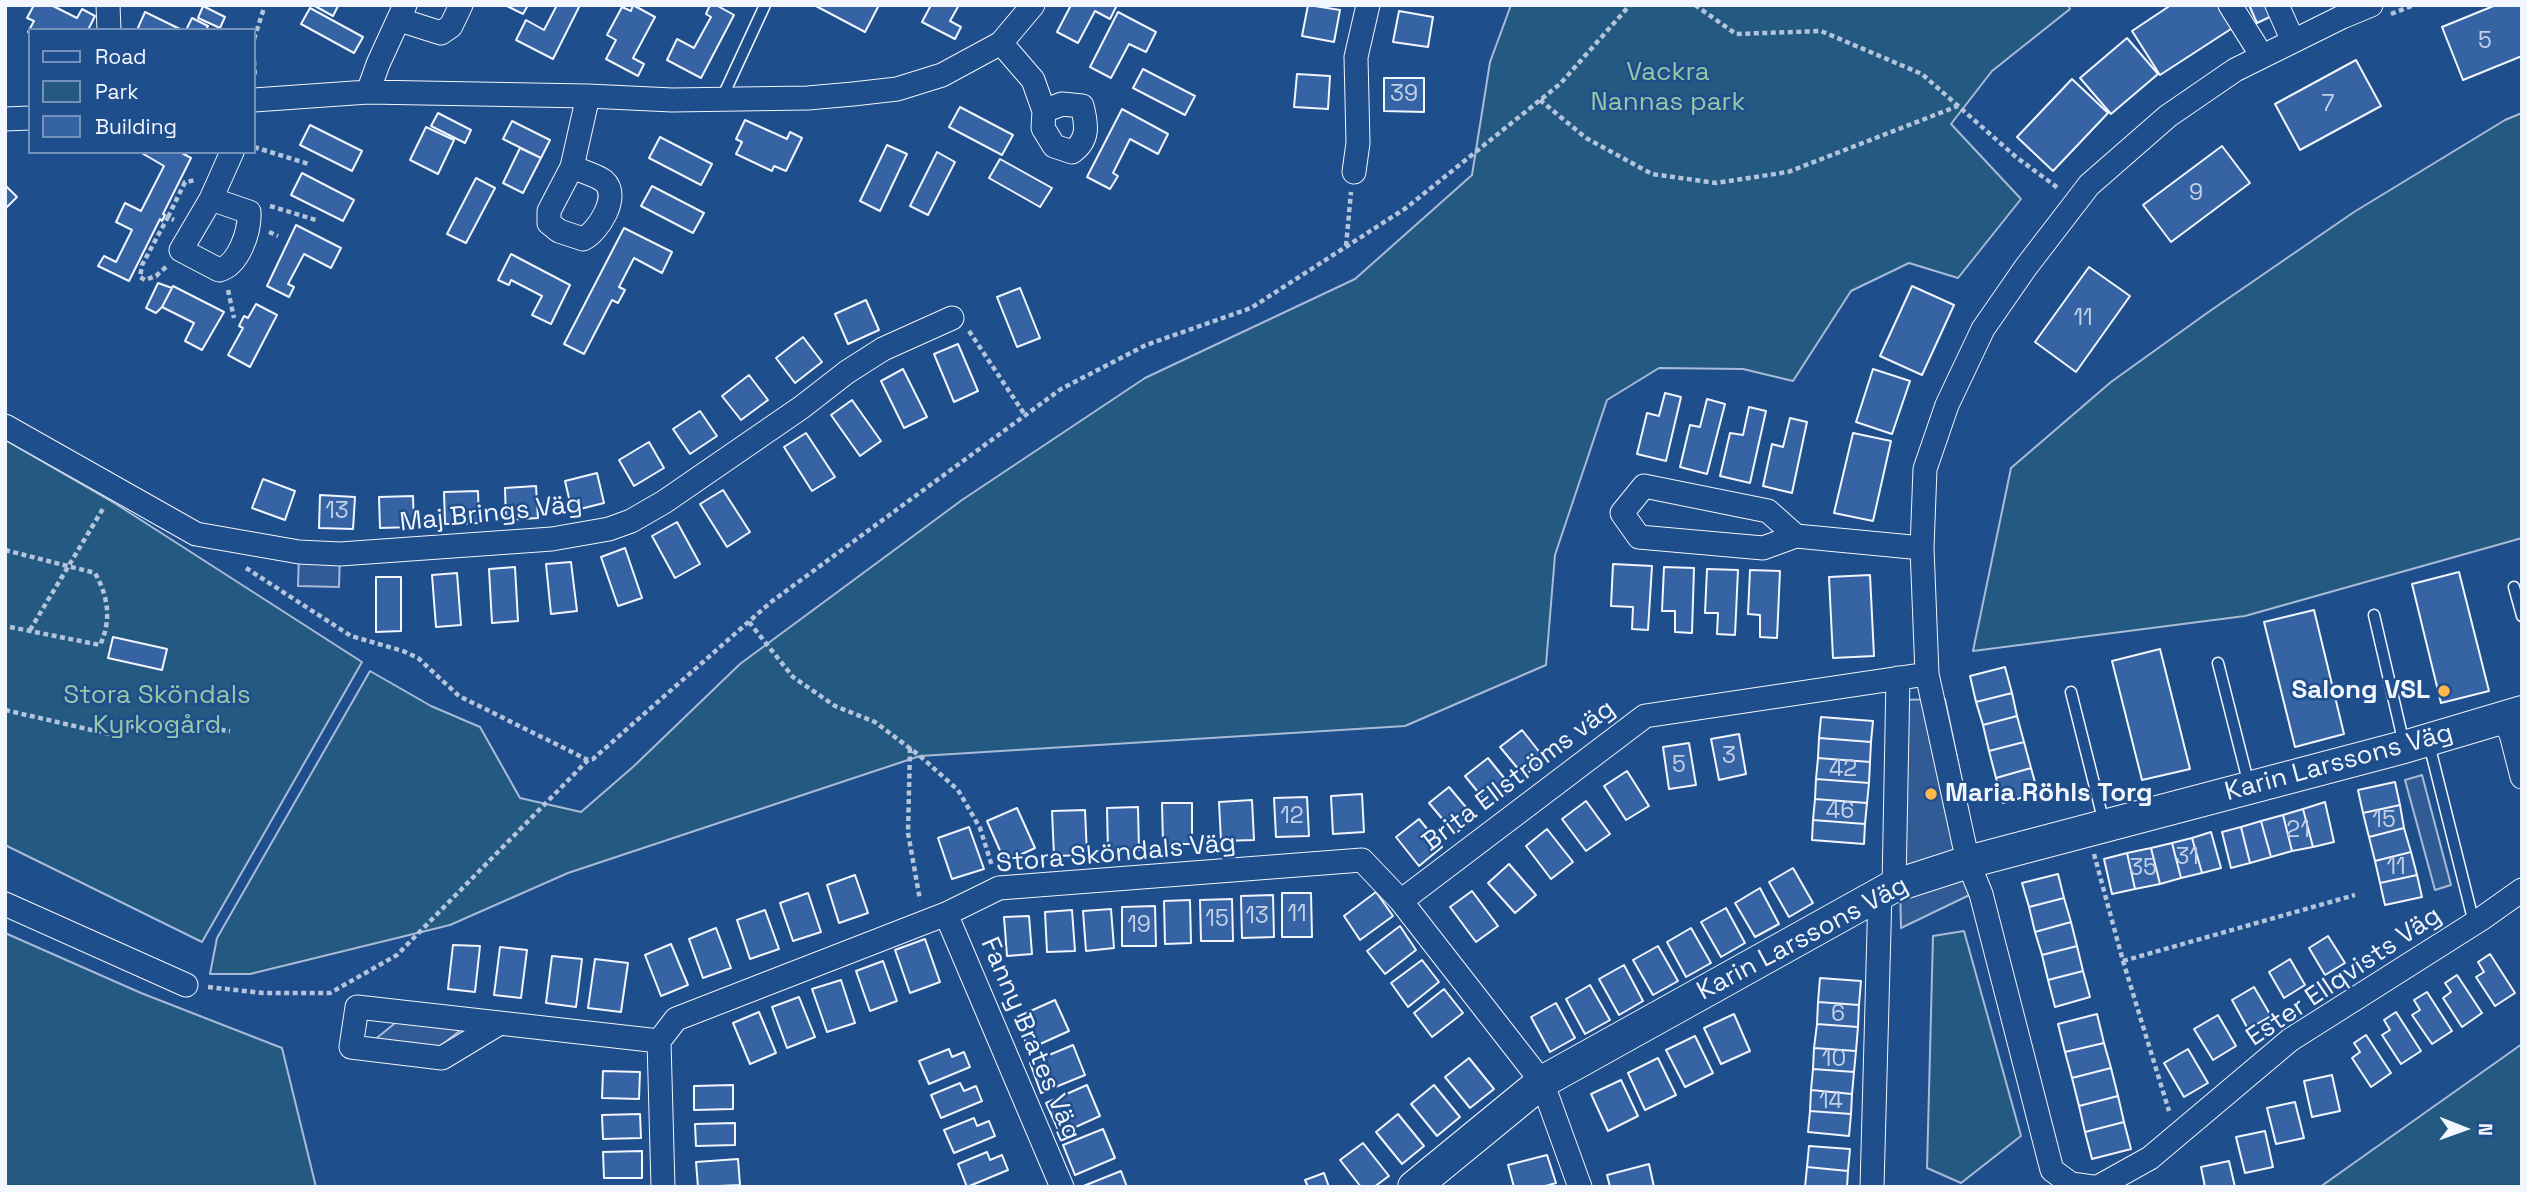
<!DOCTYPE html>
<meta charset="utf-8">
<style>
body{margin:0}
#map{position:relative;width:2527px;height:1192px;overflow:hidden;background:#1f4e8c;font-family:"Space Grotesk",sans-serif}
canvas{display:block}
.frame{position:absolute;inset:0;border:7px solid #f2f6ff;pointer-events:none}
.legend{position:absolute;left:28px;top:28px;width:228px;height:126px;box-sizing:border-box;background:#1f4e8c;border:2px solid #7391ba;margin:0;padding:9px 12px;list-style:none;font-size:21px;color:#f2f6ff}
.legend li{display:flex;align-items:center;gap:14px;height:35px}
.legend b{width:35px;border:2px solid #7391ba}
.north{position:absolute;left:2429px;top:1094px;width:70px;height:70px;-webkit-text-stroke:5px #1f4e8c;paint-order:stroke;rotate:91deg;font-size:19px;font-weight:700;line-height:28px;text-align:center;color:#f2f6ff}
.north::after{content:'';display:block;margin:auto;width:24px;height:32px;background:#f2f6ff;clip-path:polygon(50% 0,100% 100%,50% 72%,0 100%)}
</style>
<div id="map">
<canvas width="2527" height="1192"></canvas>
<div class="frame"></div>
<ul class="legend">
<li><b style="height:9px;background:#1f4e8c"></b>Road</li>
<li><b style="height:19px;background:#245a82"></b>Park</li>
<li><b style="height:19px;background:#3563a3"></b>Building</li>
</ul>
<div class="north">N</div>
</div>
<script>
const context = document.querySelector('canvas').getContext('2d');
context.lineJoin = 'round';
function fillPath(path, color) {
  context.fillStyle = color;
  context.fill(path, 'evenodd');
}
function strokePath(path, color, width, dash) {
  context.strokeStyle = color;
  context.lineWidth = width;
  context.lineCap = dash ? 'butt' : 'round';
  context.setLineDash(dash || []);
  context.stroke(path);
}
function drawText(font, color, halo, rows, align = 'center') {
  context.font = font + ' "Space Grotesk",sans-serif';
  context.lineWidth = 5;
  context.setLineDash([]);
  context.textBaseline = 'middle';
  context.strokeStyle = halo;
  context.fillStyle = color;
  for (const [text, x, y, turn = 0] of rows) {
    context.save();
    context.translate(x, y);
    context.rotate((+turn || 0) * Math.PI / 180);
    context.textAlign = isNaN(turn) ? turn : align;
    if (halo) context.strokeText(text, 0, 0);
    context.fillText(text, 0, 0);
    context.restore();
  }
}
const green = new Path2D(`
 M1511,5H2068L2070,9L1992,71L1951,124L2021,199L1958,278L1909,263L1851,291L1793,381L1743,369L1659,368L1607,400L1555,555L1546,665L1405,726L920,756L568,873L450,925L250,974H210L217,938L370,671L431,706L480,727L520,798L581,812L634,766L740,664L962,500L1145,378L1355,279L1472,175L1490,62Z
 M2522,113V538L2245,616L1973,651L2011,468L2111,382L2207,313L2354,212L2505,120Z
 M5,440L116,504L362,662L202,942L5,845Z
 M1964,931L2021,1136L1961,1183L1927,1168L1933,936Z
 M5,933L141,993L282,1048L316,1187H5Z
 M2522,1044V1187H2320Z`);
const parking = new Path2D(`
 M299,552L340,554L339,587L298,586Z
 M1945,699L1984,888L1901,928L1896,700Z
 M2422,775L2451,885L2435,890L2405,780Z
 M411,1010L476,1018L425,1058L361,1051Z`);
const building = new Path2D(`
 M34,5H51L77,18L82,9L95,16L88,30H30V33L28,32L34,21L27,18Z
 M313,5H336L338,6L333,16Z
 M505,5H528L523,14Z
 M557,5H580L553,59L516,40L526,20L544,30Z
 M633,5L655,17L633,58L644,64L638,76L606,59L616,40L607,35L622,7L631,11Z
 M710,5H716L734,15L701,78L667,60L677,39L694,48L711,17L706,14Z
 M814,5H879L865,32Z
 M931,5H959L950,21L961,27L955,39L922,22Z
 M1071,5H1117L1110,19L1095,11L1078,43L1057,32Z
 M1308,5L1340,10L1334,42L1302,36Z
 M2171,5H2220L2234,27L2160,75L2132,31Z
 M2249,5H2269L2274,15L2257,23Z
 M2496,5H2522V56L2463,80L2442,27Z
 M203,6L225,17L220,28L198,18Z
 M310,8L363,37L354,53L301,24Z
 M1399,11L1433,17L1428,47L1393,42Z
 M145,12L182,30H137Z
 M1118,12L1156,32L1146,52L1129,44L1111,78L1090,67Z
 M192,18L208,26L206,30H186Z
 M2127,38L2158,74L2111,114L2080,78Z
 M2356,60L2381,106L2300,150L2275,104Z
 M1143,69L1195,96L1185,115L1133,88Z
 M1297,74L1330,76L1328,109L1294,107Z
 M1384,78H1424V112L1384,111Z
 M2072,79L2108,113L2053,171L2017,137Z
 M960,107L1013,135L1002,155L949,127Z
 M1122,109L1168,134L1158,154L1130,139L1113,173L1118,176L1110,189L1087,177Z
 M438,113L471,130L465,143L431,126Z
 M745,120L787,139L790,132L802,138L786,171L774,166L772,171L736,154L742,142L736,139Z
 M512,121L550,140L541,158L503,139Z
 M310,125L362,151L352,171L300,145Z
 M426,127L454,140L438,174L410,160Z
 M660,137L712,164L701,185L649,158Z
 M887,145L907,154L880,211L860,201Z
 M2222,146L2250,183L2171,242L2143,205Z
 M520,148L541,158L523,193L503,183Z
 M140,152H180L191,158L163,214L165,215L162,221L160,219L129,281L98,266L104,256L116,262L132,230L116,222L125,203L141,211L164,166Z
 M937,152L955,162L928,215L910,206Z
 M1000,159L1052,188L1040,207L989,178Z
 M302,173L354,200L343,221L291,195Z
 M476,178L495,188L466,243L447,234Z
 M5,185L17,197L5,209Z
 M652,186L704,213L693,233L641,206Z
 M296,225L341,248L331,268L304,254L288,284L294,287L289,297L267,286Z
 M624,228L672,252L662,273L634,258L619,287L625,290L618,303L612,300L584,354L564,344Z
 M511,254L570,285L551,324L532,315L542,296L511,280L509,285L498,280Z
 M2089,267L2130,296L2076,372L2035,342Z
 M158,283L172,288L162,307L156,313L146,308Z
 M173,286L224,312L202,350L185,341L194,323L162,307Z
 M1912,286L1954,305L1922,375L1880,356Z
 M1020,288L1040,338L1017,347L997,297Z
 M866,300L879,330L848,344L835,314Z
 M256,304L277,315L250,367L228,355L243,328L239,326L244,316L248,318Z
 M803,337L822,362L795,383L776,358Z
 M958,344L978,391L954,402L934,354Z
 M903,369L927,417L904,428L881,381Z
 M1873,369L1910,381L1892,434L1856,422Z
 M749,375L768,400L741,420L722,396Z
 M1665,393L1681,397L1666,461L1637,454L1647,413L1659,416Z
 M1707,399L1725,404L1707,474L1680,467L1690,425L1700,427Z
 M852,400L881,441L860,456L831,415Z
 M1749,407L1766,411L1750,483L1720,476L1730,433L1743,435Z
 M700,411L717,436L690,454L673,429Z
 M1790,418L1807,422L1792,493L1763,486L1772,444L1783,447Z
 M806,433L835,477L812,491L784,447Z
 M1853,433L1891,441L1873,521L1834,513Z
 M649,442L664,468L634,486L619,460Z
 M597,473L604,503L572,511L565,481Z
 M263,479L295,491L285,520L252,508Z
 M536,486L538,518L506,520L505,488Z
 M723,490L750,532L727,547L700,504Z
 M478,491L479,523L445,524L444,492Z
 M320,495L355,497L353,529L319,528Z
 M413,496L414,527L380,528L379,497Z
 M677,522L700,564L675,578L652,536Z
 M625,548L642,598L618,606L601,557Z
 M571,562L577,611L551,614L546,564Z
 M1613,564L1652,566L1648,630L1632,629L1633,607L1611,606Z
 M515,567L518,621L492,623L489,569Z
 M1664,567L1694,568L1692,633L1675,632V611H1662Z
 M1707,569L1738,570L1735,635L1717,634L1718,613H1705Z
 M1750,570L1780,571L1777,638L1760,637V615L1748,614Z
 M2459,572L2489,691L2441,703L2412,584Z
 M457,573L461,625L436,627L432,575Z
 M1870,575L1874,656L1833,658L1829,577Z
 M376,577H401V631L376,632Z
 M2314,610L2344,734L2295,747L2264,622Z
 M113,637L167,649L162,670L108,658Z
 M2160,649L2190,769L2142,780L2112,661Z
 M2005,667L2012,693L1976,702L1970,676Z
 M2012,693L2017,716L1983,725L1976,702Z
 M2017,716L2024,742L1989,751L1983,725Z
 M1821,717L1873,721L1871,742L1819,738Z
 M1522,730L1545,759L1524,776L1500,747Z
 M1739,734L1746,774L1719,780L1711,739Z
 M1819,738L1871,742L1870,762L1818,758Z
 M2024,742L2031,768L1996,778L1989,751Z
 M1689,743L1696,785L1669,789L1663,747Z
 M1488,758L1513,789L1490,807L1465,776Z
 M1818,758L1870,762L1869,783L1816,779Z
 M2031,768L2038,793L2003,803L1996,778Z
 M1627,771L1649,806L1626,820L1604,786Z
 M1816,779L1869,783L1867,803L1815,799Z
 M2395,782L2400,805L2363,813L2358,790Z
 M1449,787L1475,818L1455,834L1429,803Z
 M1362,794L1364,832L1333,834L1331,796Z
 M1307,797L1309,836L1276,837L1274,798Z
 M1815,799L1867,803L1865,824L1813,820Z
 M1252,800L1254,840L1221,841L1219,802Z
 M1586,801L1610,834L1586,851L1562,819Z
 M2325,802L2334,842L2313,847L2303,809Z
 M1162,803H1192V844H1163Z
 M2400,805L2404,828L2369,837L2363,813Z
 M1138,807L1139,850L1108,851L1107,808Z
 M1017,808L1035,848L1005,862L987,821Z
 M2303,809L2313,847L2292,851L2283,815Z
 M1085,810L1087,855L1054,856L1052,811Z
 M2283,815L2292,851L2271,857L2261,821Z
 M1419,819L1442,847L1419,866L1396,837Z
 M1813,820L1865,824L1864,844L1812,840Z
 M2261,821L2271,857L2250,863L2241,827Z
 M969,827L984,869L952,879L938,838Z
 M2241,827L2250,863L2231,868L2222,832Z
 M2404,828L2411,852L2375,861L2369,837Z
 M1547,829L1573,862L1551,879L1526,846Z
 M2211,832L2221,868L2202,873L2192,838Z
 M2192,838L2202,873L2181,878L2172,843Z
 M2172,843L2181,878L2160,884L2151,848Z
 M2151,848L2160,884L2135,889L2127,853Z
 M2411,852L2417,875L2380,883L2375,861Z
 M2127,853L2135,889L2112,894L2104,859Z
 M1509,864L1536,895L1515,913L1488,883Z
 M1793,868L1813,903L1789,917L1769,882Z
 M2058,874L2064,898L2029,907L2022,883Z
 M855,875L868,913L839,923L827,885Z
 M2417,875L2422,897L2385,905L2380,883Z
 M1760,888L1779,924L1755,937L1735,903Z
 M1472,891L1498,926L1476,942L1450,907Z
 M1376,892L1393,916L1360,940L1344,916Z
 M808,893L821,932L793,941L780,903Z
 M1282,893H1311L1312,937H1282Z
 M1273,895L1274,937L1242,938L1241,896Z
 M2064,898L2071,922L2035,932L2029,907Z
 M1232,899L1233,941H1201L1200,900Z
 M1190,900L1191,943L1165,944L1164,901Z
 M1155,906L1156,946H1122V907Z
 M1726,908L1745,943L1721,957L1701,922Z
 M1111,909L1114,948L1086,951L1083,911Z
 M765,910L779,949L750,959L737,920Z
 M1072,910L1075,951L1047,952L1045,912Z
 M1029,916L1032,954L1007,956L1004,917Z
 M2071,922L2077,946L2042,955L2035,932Z
 M1400,926L1416,950L1385,974L1367,951Z
 M716,928L731,968L703,978L689,939Z
 M1691,928L1711,963L1686,977L1667,942Z
 M2328,936L2345,963L2325,975L2309,948Z
 M925,939L940,982L910,993L895,950Z
 M671,944L688,985L661,996L645,955Z
 M453,945L480,946L475,992L448,989Z
 M1658,946L1678,981L1653,995L1633,960Z
 M2077,946L2083,971L2048,980L2042,955Z
 M500,947L527,950L521,998L494,995Z
 M2490,954L2515,993L2495,1006L2476,977L2484,972L2478,962Z
 M552,956L582,959L576,1007L546,1003Z
 M595,959L628,963L621,1012L588,1008Z
 M2290,959L2305,985L2284,998L2269,972Z
 M1422,960L1439,982L1408,1007L1391,983Z
 M883,961L897,1001L870,1011L856,971Z
 M1624,965L1643,1001L1619,1015L1599,979Z
 M2083,971L2090,997L2055,1007L2048,980Z
 M2457,975L2482,1013L2462,1027L2443,998L2451,992L2445,983Z
 M1820,978L1861,981L1859,1005L1818,1002Z
 M841,980L855,1023L827,1032L812,989Z
 M1590,985L1610,1020L1585,1034L1566,999Z
 M2254,987L2271,1016L2248,1029L2232,1000Z
 M1444,989L1463,1013L1432,1037L1414,1013Z
 M2427,992L2452,1031L2432,1044L2412,1015L2420,1010L2414,1000Z
 M799,997L815,1037L787,1048L772,1007Z
 M1055,1000L1069,1031L1029,1049L1015,1018Z
 M1818,1002L1859,1005L1858,1027L1817,1024Z
 M1556,1003L1575,1038L1550,1052L1531,1017Z
 M759,1012L776,1053L750,1064L733,1023Z
 M2396,1012L2421,1051L2401,1064L2382,1035L2390,1030L2384,1020Z
 M1734,1014L1750,1051L1721,1064L1704,1028Z
 M2097,1014L2104,1043L2065,1052L2058,1024Z
 M2218,1015L2236,1046L2213,1060L2194,1029Z
 M1817,1024L1858,1027L1856,1051L1814,1048Z
 M2366,1035L2391,1073L2371,1087L2352,1058L2360,1052L2354,1043Z
 M1695,1036L1713,1073L1685,1087L1666,1050Z
 M2104,1043L2111,1068L2072,1078L2065,1052Z
 M1073,1045L1085,1075L1041,1093L1030,1063Z
 M1814,1048L1856,1051L1854,1072L1813,1069Z
 M949,1049L952,1057L964,1052L970,1067L929,1084L919,1061Z
 M2188,1049L2208,1083L2184,1097L2164,1063Z
 M1469,1058L1494,1089L1470,1108L1445,1077Z
 M1658,1058L1676,1095L1645,1110L1628,1073Z
 M2111,1068L2118,1096L2079,1106L2072,1078Z
 M1813,1069L1854,1072L1852,1094L1811,1090Z
 M603,1071L640,1072L639,1099L602,1098Z
 M2332,1075L2340,1111L2312,1117L2304,1081Z
 M1621,1080L1638,1116L1608,1131L1591,1094Z
 M960,1083L964,1091L976,1086L982,1101L941,1118L931,1095Z
 M733,1085V1109L694,1110V1086Z
 M1087,1085L1100,1116L1060,1134L1046,1103Z
 M1434,1085L1460,1117L1437,1136L1411,1104Z
 M1811,1090L1852,1094L1851,1114L1810,1111Z
 M2118,1096L2124,1122L2085,1132L2079,1106Z
 M2295,1102L2304,1138L2276,1144L2267,1108Z
 M1810,1111L1851,1114L1849,1136L1808,1132Z
 M640,1114L641,1138L603,1139L602,1115Z
 M1398,1114L1424,1146L1402,1164L1376,1132Z
 M974,1118L977,1126L989,1121L995,1136L954,1153L944,1130Z
 M2124,1122L2131,1149L2092,1159L2085,1132Z
 M735,1123V1145L696,1146L695,1124Z
 M1103,1129L1115,1158L1075,1175L1063,1145Z
 M2265,1131L2273,1167L2245,1173L2236,1137Z
 M1363,1143L1389,1176L1374,1187H1361L1340,1160Z
 M1809,1146L1850,1149L1848,1171L1807,1167Z
 M642,1151V1178H604L603,1152Z
 M987,1152L990,1160L1002,1155L1008,1170L967,1187L958,1164Z
 M1547,1155L1556,1183L1542,1187H1514L1508,1165Z
 M738,1159L740,1185L698,1187L696,1162Z
 M2229,1161L2235,1187H2205L2201,1167Z
 M1649,1164L1654,1187H1610L1607,1175Z
 M1807,1167L1848,1171L1847,1187H1805Z
 M1121,1171L1127,1187H1081Z
 M1324,1173L1329,1187H1308L1305,1180Z`);
const path = new Path2D(`
 M1695,5L1736,34L1821,31L1922,74L2016,157L2058,188
 M2391,14L2414,5
 M254,39L265,5
 M254,61L255,78
 M1540,100L1586,138L1652,174L1716,183L1788,172L1958,106
 M254,147L309,164
 M270,206L316,220
 M168,217L185,182L196,180
 M269,232L278,236
 M1346,246L1351,192
 M166,267L156,276L145,280L140,277L142,265L168,217L174,220
 M228,290L234,318
 M969,331L1025,415
 M5,550L95,573C108,596 112,620 100,645L5,626
 M246,568L351,636L403,651L418,658L459,696L588,760L593,759L771,602L1061,389L1146,345L1251,308L1406,208L1560,84L1630,5
 M749,622L793,677L835,706L875,722L920,756L958,790L980,828L992,866
 M30,630L104,507
 M5,710L109,734C123,733 134,723 148,721L230,731
 M910,748L908,833L920,900
 M2094,854L2123,961L2169,1111
 M2123,961L2355,895
 M208,987L263,993H330L397,955L588,760`);
const lane = new Path2D(`
 M722,98L765,5
 M2514,587L2522,616
 M2374,615L2404,744
 M2218,663L2249,785
 M2071,692L2104,823
 M2425,744L2432,756L2474,923`);
const street = new Path2D(`
 M108,5L109,30
 M2230,5L2262,56
 M2277,5L2293,41
 M400,20L441,33L451,26L461,5
 M1001,43L1033,80L1044,111L1043,128L1054,146L1072,152C1089,140 1087,125 1082,106L1062,104L1044,111
 M368,92L378,64L405,5
 M254,100L368,92L588,96L672,100L808,98L853,94L897,89L942,75L1001,43L1033,5
 M5,119L30,118
 M572,167C581,171 596,175 604,181C621,196 598,232 583,239L559,231L549,223V211L572,167L588,96
 M1354,172L1358,143L1356,57L1368,5
 M211,199L249,212C250,231 239,265 219,270L181,250L211,199L232,152
 M5,426L196,534L299,552L340,554L552,539L609,529L631,521L664,502L802,407L847,372L883,349L952,318
 M1796,536L1763,548L1639,537L1622,513L1644,486L1768,511L1796,536L1922,548
 M2502,717L2511,734L2522,777
 M1894,886L1898,678
 M1401,901L1645,716L1927,674
 M5,904L186,985
 M946,914L1062,1187
 M500,1023L442,1058L351,1047L357,1007L659,1041
 M659,1041L676,1019L946,914L999,888L1362,860L1401,901L1542,1082L1580,1187
 M659,1041L663,1187
 M1872,1187L1880,893
 M2093,1187L2071,1184L2052,1170L1981,894L1968,862L1927,674L1922,548L1925,469L1947,405L1983,329L2026,267L2089,185L2168,116L2235,70L2342,17L2371,5
 M2098,1187L2150,1158L2290,1040L2481,919L2522,890`);
const secondary = new Path2D(`
 M1414,1187L1542,1082L1894,886L1968,862L2404,747L2522,712`);
const markers = [
 [2444,691,7,"#ffb74d"],
 [1931,794,7,"#ffb74d"]
];
const numberNames = [
 ["5",2485,42],
 ["39",1404,95],
 ["7",2328,105],
 ["9",2196,194],
 ["11",2083,319],
 ["13",337,512],
 ["3",1729,757],
 ["5",1679,766],
 ["42",1843,770],
 ["46",1840,812],
 ["12",1292,817],
 ["15",2384,821],
 ["21",2298,831],
 ["31",2187,858],
 ["11",2396,868],
 ["35",2143,869],
 ["11",1297,915],
 ["13",1257,917],
 ["15",1217,920],
 ["19",1139,926],
 ["6",1838,1015],
 ["10",1834,1060],
 ["14",1831,1102]
];
const parkNames = [
 ["Vackra",1668,73],
 ["Nannas park",1668,103],
 ["Stora Sköndals",157,696],
 ["Kyrkogård",157,726]
];
const streetNames = [
 ["Maj Brings Väg",491,514,-6],
 ["Karin Larssons Väg",2339,763,-15],
 ["Brita Ellströms väg",1519,776,-37],
 ["Stora Sköndals Väg",1116,854,-5],
 ["Karin Larssons Väg",1803,939,-28],
 ["Ester Ellqvists Väg",2344,977,-34],
 ["Fanny Brates Väg",1030,1039,67]
];
const poiNames = [
 ["Salong VSL",2430,691],
 ["Maria Röhls Torg",1945,794,"left"]
];
fillPath(green, '#245a82');
strokePath(green, '#a8bbd7', 2);
fillPath(parking, '#305b95');
strokePath(parking, '#a8bbd7', 2);
fillPath(building, '#3563a3');
strokePath(building, '#f2f6ff', 2);
strokePath(lane, '#f2f6ff', 13);
strokePath(street, '#f2f6ff', 25);
strokePath(secondary, '#f2f6ff', 34);
strokePath(path, '#b3c4dc', 4.5, [5, 3.5]);
strokePath(lane, '#1f4e8c', 10);
strokePath(street, '#1f4e8c', 23);
strokePath(secondary, '#1f4e8c', 32);
for (const [x, y, r, color] of markers) {
  const dot = new Path2D();
  dot.arc(x, y, r, 0, 2 * Math.PI);
  context.fillStyle = color;
  context.fill(dot);
  strokePath(dot, '#1f4e8c', 2.5);
}
drawText('23px', '#c3d1e8', null, numberNames);
drawText('26px', '#97c8a6', '#1f4e8c', parkNames);
drawText('26px', '#f2f6ff', '#1f4e8c', streetNames);
drawText('bold 26px', '#f2f6ff', '#1f4e8c', poiNames, 'right');
</script>
